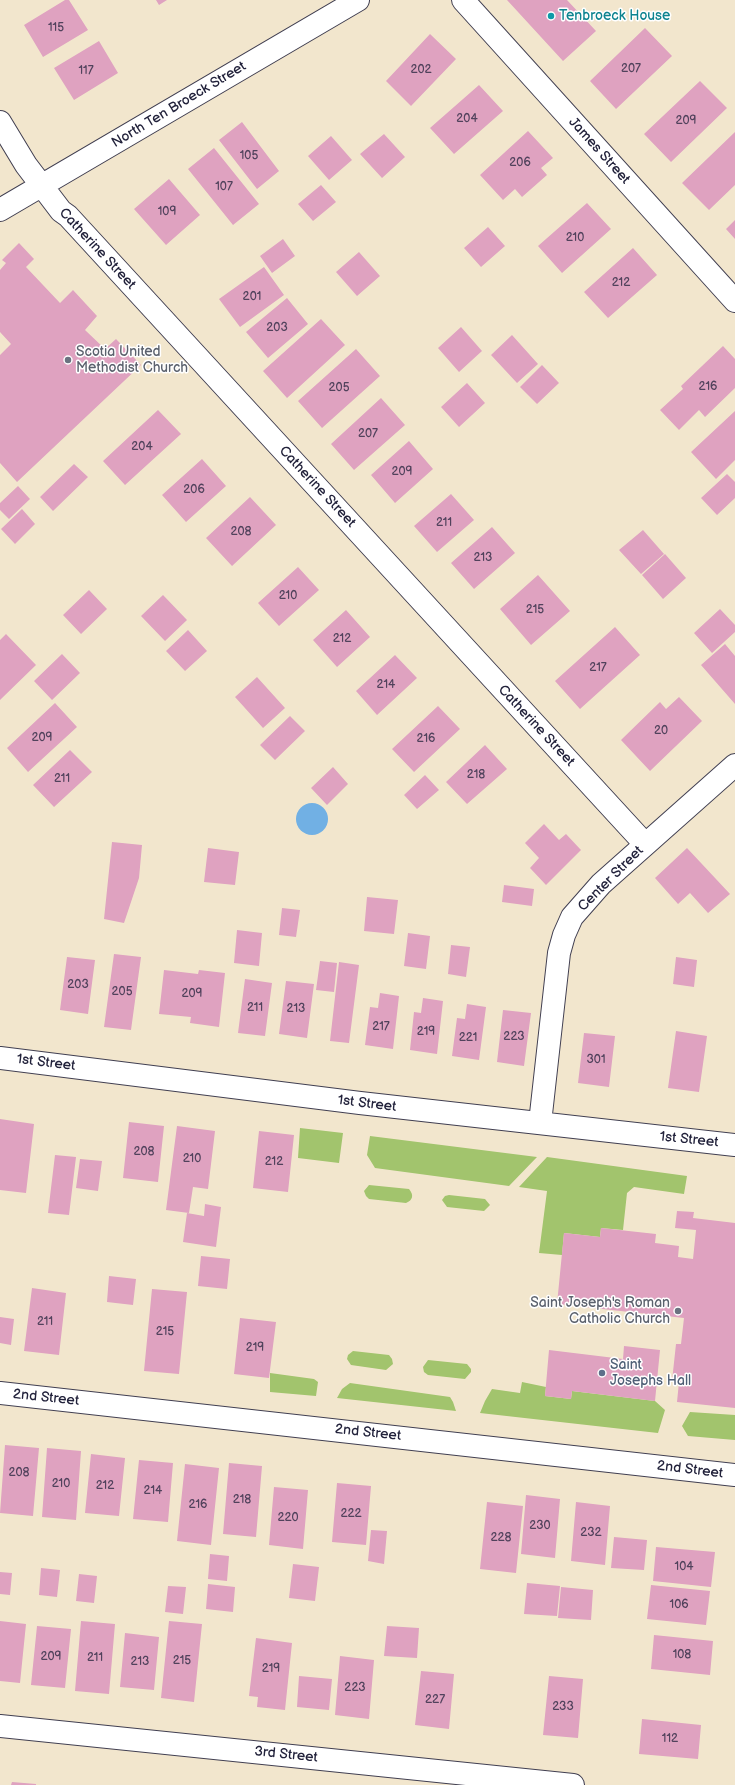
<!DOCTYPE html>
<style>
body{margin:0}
canvas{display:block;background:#f2e6cd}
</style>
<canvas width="735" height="1785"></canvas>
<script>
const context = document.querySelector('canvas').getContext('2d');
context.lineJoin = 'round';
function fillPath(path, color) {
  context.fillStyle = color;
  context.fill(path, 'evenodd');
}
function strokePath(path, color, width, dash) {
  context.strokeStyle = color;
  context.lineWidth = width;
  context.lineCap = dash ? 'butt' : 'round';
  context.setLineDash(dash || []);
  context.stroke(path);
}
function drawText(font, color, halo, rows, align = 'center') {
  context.font = font + ' "Balsamiq Sans",sans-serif';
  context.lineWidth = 3;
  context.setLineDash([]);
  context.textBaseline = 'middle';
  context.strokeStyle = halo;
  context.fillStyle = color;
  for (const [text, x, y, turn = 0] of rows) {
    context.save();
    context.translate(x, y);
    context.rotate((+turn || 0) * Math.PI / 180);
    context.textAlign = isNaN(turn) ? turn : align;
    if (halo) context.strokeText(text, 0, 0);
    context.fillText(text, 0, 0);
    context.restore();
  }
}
const green = new Path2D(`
 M300,1128L343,1133L339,1163L298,1158Z
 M370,1136L537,1157L509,1186L375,1168L367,1155Z
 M547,1157L687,1176L684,1194L634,1187L627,1193L623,1230L601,1228L600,1237L564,1233L562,1255L539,1253L547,1191L519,1187Z
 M369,1185L409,1189C414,1195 413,1200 406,1203L369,1199L366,1196L364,1191Z
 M449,1195L485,1199L490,1205L484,1211L447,1207L442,1200L445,1196Z
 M353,1351L389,1355L392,1359L393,1364L386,1370L351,1365L347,1359L348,1355Z
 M428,1360L467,1364L471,1369V1372L465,1379L428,1375L424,1372L423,1367Z
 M270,1373L314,1379L318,1382L316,1396L270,1392Z
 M522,1382L546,1387L545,1396L571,1399L572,1391L655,1401L665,1410L658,1433L480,1413L485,1401L492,1389L520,1393Z
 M350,1383L450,1397L453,1402L456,1411L337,1398L342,1389Z
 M690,1412L735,1415V1440L688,1436L682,1426Z`);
const water = new Path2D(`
 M296 819a16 16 0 1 1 32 0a16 16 0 1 1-32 0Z`);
const building = new Path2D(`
 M65,0H69L88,30L43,57L24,25Z
 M156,0H167L159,5Z
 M507,0H567L596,31L563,61Z
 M645,28L672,56L616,109L590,81Z
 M430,34L456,59L411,106L386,81Z
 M99,41L118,73L74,100L54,68Z
 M700,81L727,108L671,162L644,134Z
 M479,85L503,111L454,154L430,128Z
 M242,122L279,171L257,189L219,140Z
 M528,131L553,158L541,168L547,175L522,197L515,189L503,200L480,175Z
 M735,132V185L709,210L682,183Z
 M384,134L405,157L382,178L360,154Z
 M331,136L352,160L329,180L308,156Z
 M214,148L259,204L233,225L188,169Z
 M169,179L200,215L166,245L134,209Z
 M321,185L336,202L313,221L298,204Z
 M587,203L611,229L562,273L538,246Z
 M735,220V239L726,229Z
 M488,227L505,246L481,267L464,248Z
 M283,239L295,256L272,273L260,256Z
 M19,243L34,259L26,267L60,303L73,290L97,316L85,330L105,349L116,339L141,365L17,482L0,463V355L11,344L0,332V270L6,263L2,260Z
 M633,248L657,275L608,318L584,292Z
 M359,252L380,276L357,296L336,272Z
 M264,267L284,295L240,327L219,299Z
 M287,298L308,324L268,358L246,332Z
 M321,319L345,345L287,398L263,371Z
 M461,327L482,351L459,372L438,348Z
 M512,335L538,364L517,383L491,355Z
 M723,346L735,359V388L705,417L699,410L679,430L660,410L683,389L681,386Z
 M356,349L380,376L322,428L298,401Z
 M542,365L559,383L537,404L520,387Z
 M467,383L485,403L459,427L441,407Z
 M381,398L405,425L354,470L331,444Z
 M158,410L181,434L125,485L103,461Z
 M735,411V460L716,479L691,452Z
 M409,441L433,469L395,503L371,475Z
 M202,459L226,486L186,522L162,495Z
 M74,464L88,477L53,511L40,497Z
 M727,474L735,482V498L717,515L701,498Z
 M18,486L30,499L9,519L0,510V503Z
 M451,494L474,520L437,552L414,526Z
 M250,497L276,525L232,566L206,538Z
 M22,509L35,524L15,544L1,529Z
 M492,527L515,553L474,589L451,563Z
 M643,530L664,554L641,574L619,550Z
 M665,554L686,578L663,599L642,575Z
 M298,567L319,590L279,626L258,603Z
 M538,575L570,611L531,645L500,609Z
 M89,590L107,609L81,634L63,615Z
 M163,595L187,620L165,641L141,616Z
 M720,609L735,625V632L712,653L694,633Z
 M346,610L370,637L337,667L313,640Z
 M615,627L640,655L580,709L555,681Z
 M188,630L207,651L185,671L166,651Z
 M6,634L36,665L0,700V640Z
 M725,644L735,656V704L701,665Z
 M62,654L80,673L52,700L34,681Z
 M395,655L417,678L377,715L356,691Z
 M257,677L285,708L263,728L235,697Z
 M679,697L702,721L650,771L621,740L660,702L666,709Z
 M55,703L77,727L28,772L7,748Z
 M438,706L460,729L414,772L392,749Z
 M290,716L305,731L275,760L260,745Z
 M485,745L507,769L467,804L446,782Z
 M70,750L92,772L54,807L33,785Z
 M333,767L348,784L327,805L311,788Z
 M425,775L439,790L417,809L404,795Z
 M544,824L559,840L566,834L581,850L546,885L530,868L539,858L525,843Z
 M112,842L142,845L139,878L124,923L104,919Z
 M208,848L239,852L235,885L204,882Z
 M687,848L730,894L708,913L690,893L678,904L655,878Z
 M504,885L534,889L532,906L502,902Z
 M367,897L398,900L394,934L364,931Z
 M282,908L300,910L296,937L279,935Z
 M237,930L262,933L259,966L234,963Z
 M408,933L430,936L426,969L404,966Z
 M451,945L470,947L466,977L448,974Z
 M114,954L141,957L131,1030L104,1027Z
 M67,957L95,960L88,1014L60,1010Z
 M676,957L697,960L694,987L673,984Z
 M320,961L337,963L334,992L316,990Z
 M339,962L359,965L349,1043L330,1041Z
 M164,970L198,974L199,970L225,973L219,1027L190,1023L191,1017L159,1014Z
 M245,979L272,983L265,1036L238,1033Z
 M286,981L314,984L307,1038L279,1034Z
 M380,993L399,996L393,1049L365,1045L370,1007L378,1008Z
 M423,998L443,1001L437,1054L410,1050L414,1012L421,1013Z
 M467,1004L486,1007L479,1060L452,1056L457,1018L465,1019Z
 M503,1010L531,1013L524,1066L497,1062Z
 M676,1031L707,1036L699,1092L668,1088Z
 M584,1033L615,1036L609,1087L578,1083Z
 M0,1119L34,1124L26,1193L0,1190Z
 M129,1122L164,1126L158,1182L123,1178Z
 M177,1126L215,1131L208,1189L193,1187L189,1213L166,1210Z
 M259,1131L294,1135L288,1192L253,1188Z
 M55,1155L76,1157L69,1215L48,1213Z
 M80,1159L102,1161L98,1191L76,1188Z
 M205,1204L221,1207L216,1247L183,1242L187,1213L204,1216Z
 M677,1211L694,1212L693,1218L735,1223V1408L677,1402L679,1382L672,1381L676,1344H681L684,1318L557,1304L564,1233L600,1237L601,1228L656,1234L655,1243L679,1246L678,1257L693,1259L696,1230L675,1228Z
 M201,1256L230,1259L227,1289L198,1286Z
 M109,1276L136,1279L133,1305L107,1302Z
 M32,1288L66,1293L59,1355L24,1351Z
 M152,1289L187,1292L179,1374L144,1371Z
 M0,1317L14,1319L11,1345L0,1343Z
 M240,1318L276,1322L269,1378L234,1374Z
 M624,1346L660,1350L655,1401L572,1391L571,1399L545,1396L549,1350L623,1359Z
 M5,1445L39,1448L33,1516L0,1513Z
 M47,1448L81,1451L76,1520L42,1517Z
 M91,1454L125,1458L119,1516L85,1513Z
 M139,1460L173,1463L168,1522L133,1519Z
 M229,1463L262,1466L256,1537L223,1534Z
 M185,1464L219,1468L211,1545L177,1541Z
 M337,1483L371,1486L366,1545L332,1542Z
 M274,1487L308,1490L303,1549L269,1545Z
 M526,1495L560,1499L555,1558L521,1554Z
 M487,1502L523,1506L516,1573L480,1569Z
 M576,1502L610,1506L605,1565L571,1561Z
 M371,1530L387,1531L384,1564L368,1561Z
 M614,1537L647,1540L644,1570L611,1568Z
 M656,1547L715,1552L711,1587L653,1581Z
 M210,1554L229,1556L227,1581L208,1579Z
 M293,1564L319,1567L315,1601L289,1598Z
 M41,1568L60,1570L57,1597L39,1595Z
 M0,1572L12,1573L10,1595L0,1594Z
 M79,1574L97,1576L94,1603L76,1601Z
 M527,1583L560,1586L557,1616L524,1614Z
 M208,1584L235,1587L233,1612L206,1609Z
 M651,1585L710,1591L706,1625L647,1619Z
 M168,1586L186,1587L183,1614L165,1612Z
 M561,1587L593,1590L591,1620L558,1618Z
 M0,1621L26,1624L20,1683L0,1681Z
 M81,1621L115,1624L109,1694L75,1691Z
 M169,1621L202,1624L194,1702L161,1698Z
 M37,1626L71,1629L65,1688L31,1685Z
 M387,1626L419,1628L417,1658L384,1656Z
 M125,1633L159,1637L154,1690L120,1687Z
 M654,1635L713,1641L710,1675L651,1669Z
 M256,1638L292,1643L285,1710L257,1707L258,1697L249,1696Z
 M340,1656L374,1660L369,1719L335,1715Z
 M421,1671L454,1674L449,1729L415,1725Z
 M299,1676L332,1679L329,1710L297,1707Z
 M549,1676L583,1679L578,1738L543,1735Z
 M642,1719L701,1725L698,1759L639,1754Z
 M12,1782L36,1784V1785H11Z`);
const minor = new Path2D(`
 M463,0L735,301
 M0,122L26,165L61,211L68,216L645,844
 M0,210L358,0
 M0,1058L360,1103L735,1145
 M540,1123L559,953L564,935L572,917L601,884L735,765
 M0,1393L735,1475
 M0,1726L573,1785`);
const markers = [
 [551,16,4,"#0f9aa8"],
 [68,360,4,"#6b7280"],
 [678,1311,4,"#6b7280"],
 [602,1373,4,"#5c6f8a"]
];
const numberNames = [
 ["115",56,28],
 ["207",631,69],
 ["202",421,70],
 ["117",86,71],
 ["204",467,119],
 ["209",686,121],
 ["105",249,156],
 ["206",520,163],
 ["107",224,187],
 ["109",167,212],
 ["210",575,238],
 ["212",621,283],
 ["201",252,297],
 ["203",277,328],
 ["216",708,387],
 ["205",339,388],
 ["207",368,434],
 ["204",142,447],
 ["209",402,472],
 ["206",194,490],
 ["211",444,523],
 ["208",241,532],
 ["213",483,558],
 ["210",288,596],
 ["215",535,610],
 ["212",342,639],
 ["217",598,668],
 ["214",386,685],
 ["20",661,731],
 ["209",42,738],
 ["216",426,739],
 ["218",476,775],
 ["211",62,779],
 ["203",78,985],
 ["205",122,992],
 ["209",192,994],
 ["211",255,1008],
 ["213",296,1009],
 ["217",381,1027],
 ["219",426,1032],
 ["223",514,1037],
 ["221",468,1038],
 ["301",596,1060],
 ["208",144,1152],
 ["210",192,1159],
 ["212",274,1162],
 ["211",45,1322],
 ["215",165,1332],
 ["219",255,1348],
 ["208",19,1473],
 ["210",61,1484],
 ["212",105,1486],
 ["214",153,1491],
 ["218",242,1500],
 ["216",198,1505],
 ["222",351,1514],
 ["220",288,1518],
 ["230",540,1526],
 ["232",591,1533],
 ["228",501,1538],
 ["104",684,1567],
 ["106",679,1605],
 ["108",682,1655],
 ["209",51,1657],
 ["211",95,1658],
 ["215",182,1661],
 ["213",140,1662],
 ["219",271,1669],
 ["223",355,1688],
 ["227",435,1700],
 ["233",563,1707],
 ["112",670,1739]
];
const cultureNames = [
 ["Tenbroeck House",559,16]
];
const streetNames = [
 ["North Ten Broeck Street",179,105,-31],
 ["James Street",599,151,48],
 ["Catherine Street",97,249,47],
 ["Catherine Street",317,487,47],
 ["Catherine Street",536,726,47],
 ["Center Street",611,879,-45],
 ["1st Street",46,1063,7],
 ["1st Street",367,1104,7],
 ["1st Street",689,1140,6],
 ["2nd Street",46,1398,6],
 ["2nd Street",368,1433,6],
 ["2nd Street",690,1470,7],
 ["3rd Street",286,1755,6]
];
const worshipNames = [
 ["Scotia United",76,352],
 ["Methodist Church",76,368],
 ["Saint Joseph's Roman",670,1303,"right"],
 ["Catholic Church",670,1319,"right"]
];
const serviceNames = [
 ["Saint",610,1365],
 ["Josephs Hall",610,1381]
];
fillPath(green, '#a2c46d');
fillPath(water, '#71b0e4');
fillPath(building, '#dfa2c0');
strokePath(minor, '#413f51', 24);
strokePath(minor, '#fff', 22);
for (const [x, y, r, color] of markers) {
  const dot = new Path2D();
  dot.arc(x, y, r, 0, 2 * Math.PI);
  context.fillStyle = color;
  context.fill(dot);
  strokePath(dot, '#fff', 1.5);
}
drawText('12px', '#51425c', null, numberNames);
drawText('14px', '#0d838f', '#fff', cultureNames, 'left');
drawText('14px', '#22223b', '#fff', streetNames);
drawText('14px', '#5b616d', '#fff', worshipNames, 'left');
drawText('14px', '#4e5e75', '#fff', serviceNames, 'left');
</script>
